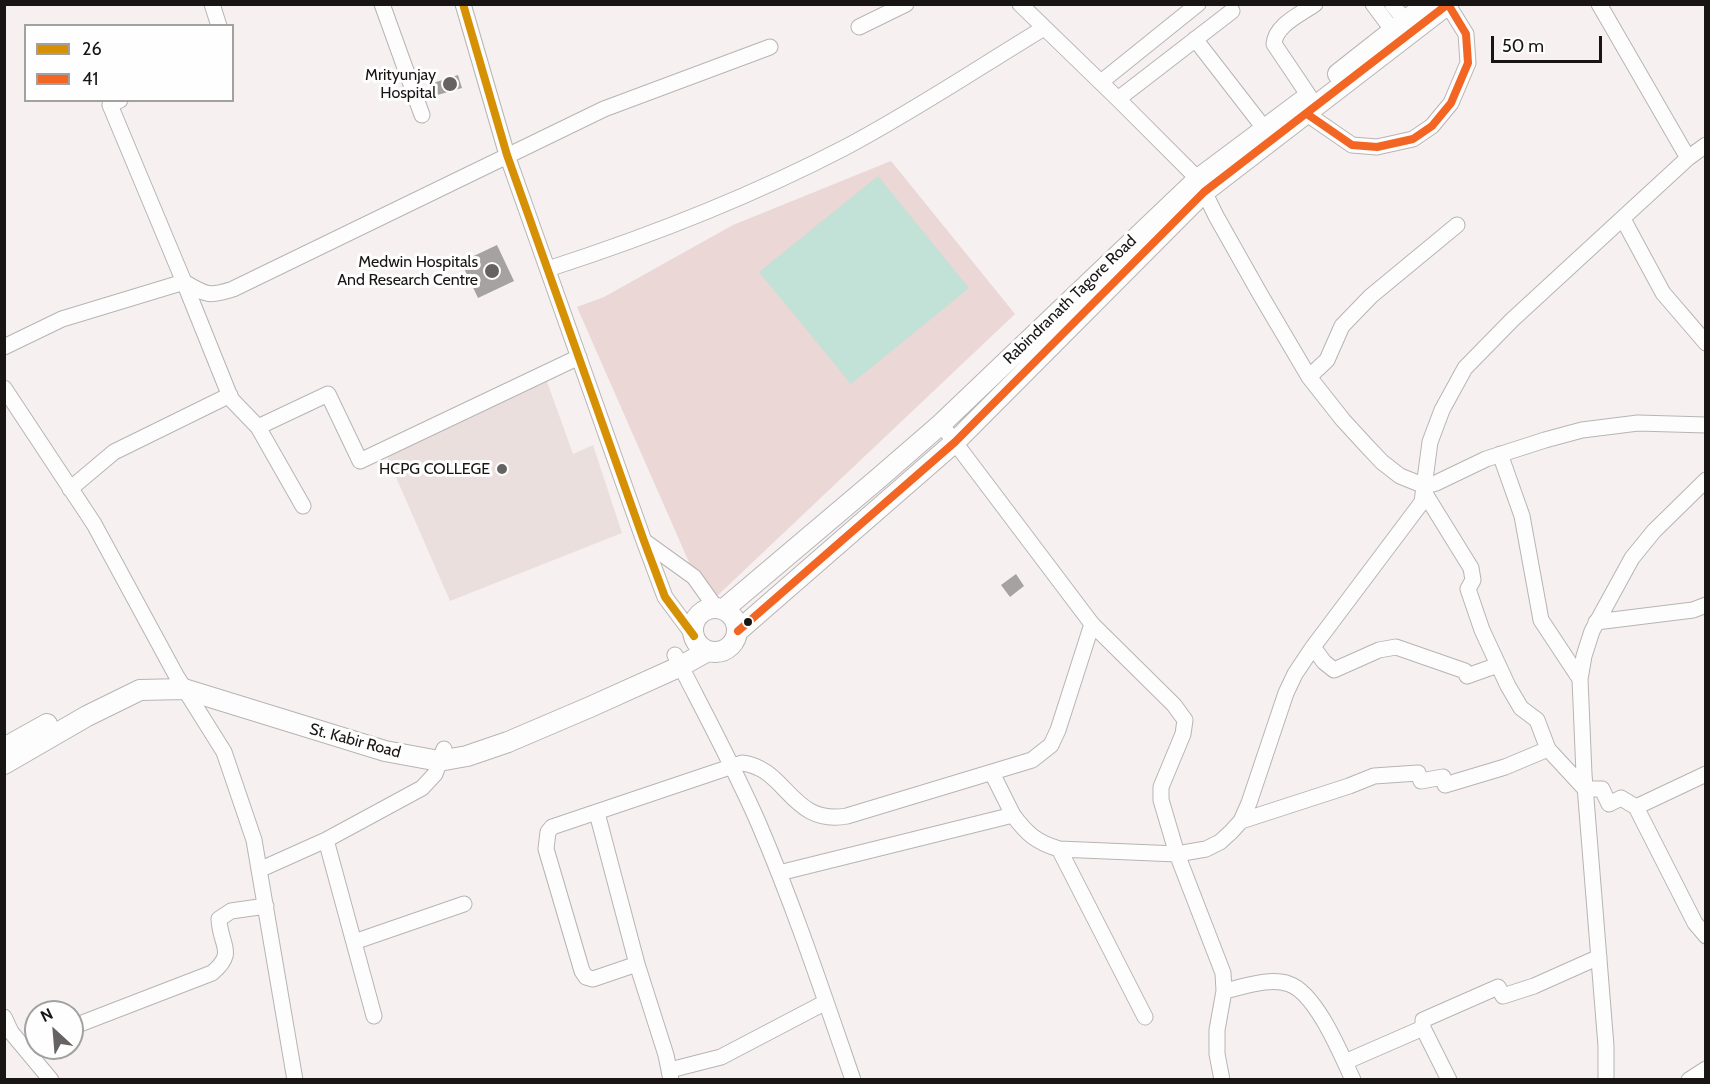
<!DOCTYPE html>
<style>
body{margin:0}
#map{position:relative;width:1710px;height:1084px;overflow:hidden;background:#f6f0f0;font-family:Cabin,sans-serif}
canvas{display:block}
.frame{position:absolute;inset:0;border:6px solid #181514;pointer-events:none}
.legend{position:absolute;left:24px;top:24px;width:210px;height:78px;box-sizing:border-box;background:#fefefe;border:2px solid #a2a1a0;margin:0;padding:8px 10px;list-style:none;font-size:18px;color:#181514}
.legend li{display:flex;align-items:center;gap:12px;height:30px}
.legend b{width:30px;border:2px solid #a2a1a0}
.north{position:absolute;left:24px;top:1000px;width:60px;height:60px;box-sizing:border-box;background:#fefefe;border:2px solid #a2a1a0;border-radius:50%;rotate:334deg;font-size:16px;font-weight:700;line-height:24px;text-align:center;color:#181514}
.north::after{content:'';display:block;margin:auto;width:21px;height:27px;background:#666261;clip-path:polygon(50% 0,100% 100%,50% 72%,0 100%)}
.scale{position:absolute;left:1491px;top:36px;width:111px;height:27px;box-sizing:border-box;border:3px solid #181514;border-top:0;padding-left:8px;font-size:18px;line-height:21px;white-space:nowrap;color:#181514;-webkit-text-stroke:4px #fefefe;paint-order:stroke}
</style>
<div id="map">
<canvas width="1710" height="1084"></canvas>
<div class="frame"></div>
<ul class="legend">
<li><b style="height:8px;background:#d69003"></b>26</li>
<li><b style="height:8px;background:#f26522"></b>41</li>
</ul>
<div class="north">N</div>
<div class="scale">50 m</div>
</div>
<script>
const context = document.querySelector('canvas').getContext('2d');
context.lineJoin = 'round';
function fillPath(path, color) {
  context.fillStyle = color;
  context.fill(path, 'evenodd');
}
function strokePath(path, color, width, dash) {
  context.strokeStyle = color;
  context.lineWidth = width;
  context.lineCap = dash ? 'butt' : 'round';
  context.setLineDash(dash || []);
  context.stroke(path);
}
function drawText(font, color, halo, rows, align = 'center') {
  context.font = font + ' Cabin,sans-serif';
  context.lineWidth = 6;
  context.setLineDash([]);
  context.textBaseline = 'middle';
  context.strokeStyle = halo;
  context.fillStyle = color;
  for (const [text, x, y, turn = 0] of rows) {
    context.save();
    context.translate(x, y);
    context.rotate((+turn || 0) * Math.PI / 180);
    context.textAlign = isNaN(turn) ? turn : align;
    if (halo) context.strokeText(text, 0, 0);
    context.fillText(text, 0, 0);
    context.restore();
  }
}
const built = new Path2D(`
 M545,376L573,454L593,445L622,533L450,601L385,452Z`);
const green = new Path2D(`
 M891,161L1015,314L717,596L692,569L577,307L604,297L733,225Z`);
const water = new Path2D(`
 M878,176L969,288L851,384L759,272Z`);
const building = new Path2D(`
 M458,75L462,88L434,96L430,84Z
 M497,245L514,281L478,298L461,262Z
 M1016,574L1024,586L1010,597L1001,585Z`);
const minor = new Path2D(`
 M212,4L219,26
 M382,4L422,115
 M463,4L507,155L644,541L665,597L694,636
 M1020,4L1118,99L1198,179L1216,216L1260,294L1309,377L1343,420L1365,444L1382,462L1400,476L1425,486L1436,483L1486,459L1545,440L1582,430L1638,423L1706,425
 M1373,4L1399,39
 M1392,4L1411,28
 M859,27L906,4
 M1195,39L1264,128
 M1101,82L1198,4
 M1309,96L1274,44C1275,25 1301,14 1315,4
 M1118,99L1232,11
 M120,100L110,105L184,282C206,295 209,297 233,289L604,109L770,47
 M1307,114L1352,145L1377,147L1413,139L1432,126L1451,103L1468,63L1466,34L1448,5
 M1688,158L1706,145
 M1623,219L1663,293L1706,343
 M548,269C650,236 750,197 846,147C914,111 978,68 1044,28
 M4,347L62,319L184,282L231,399L258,427L303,506
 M1309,377L1327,360L1342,326L1371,296L1457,225
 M4,388L94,524L177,677L224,752L254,840L295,1080
 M258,427L328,394L360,461L579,357
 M1500,454L1522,516L1541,620L1580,679
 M70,489L114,452L230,395
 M644,541L694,577L716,608
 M1596,622L1693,610L1706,605
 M1092,624L1174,705L1185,720L1183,734L1161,787V800L1177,854L1223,973L1224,991
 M1313,647L1324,662L1334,670L1379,650L1396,647L1465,671L1467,676L1498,665
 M675,655C703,710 733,765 758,822C794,906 823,993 853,1080
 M1548,749L1585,789H1602L1609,804L1621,798L1636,807L1695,923L1706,936
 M992,773L1013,815
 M1636,807L1706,774
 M597,813L637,964L666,1055L671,1080
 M1241,821L1349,786L1374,776L1418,773L1421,781L1443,777L1445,785L1505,767L1548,749L1537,720L1521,708L1508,686L1482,630L1468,589L1473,580L1471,568L1424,492
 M326,840L374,1016
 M1059,849L1145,1017
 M259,870L326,840L422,788L435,774L444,749
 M779,873L1013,815C1027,834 1036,842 1059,849L1177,854L1206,849L1220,842L1231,832L1241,821L1249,803L1286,693L1295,674L1313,647L1422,502L1430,442L1442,410L1465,368L1512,320L1688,158L1599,4
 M354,942L464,904
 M637,964L593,979L586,977L582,971L546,849L548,832L552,827L742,763C787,768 791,826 847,816L1032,760L1051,745L1058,730L1092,624L941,424
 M4,1017L11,1032L51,1080
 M72,1027L212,973C237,952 220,946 219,919L231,911L266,906
 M1423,1028L1449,1080
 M1345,1062L1423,1028V1020L1498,987L1503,996L1534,986L1599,957
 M670,1070L721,1057L826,1002
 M1222,1080L1217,1054V1030L1224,991C1244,987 1269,977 1289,984C1316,993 1341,1054 1353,1080
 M1606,1080V1046L1584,774L1580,679L1584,656L1592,631L1632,558L1654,531L1706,480
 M1689,1080L1706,1069`);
const major = new Path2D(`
 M1338,74L1427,4
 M693 630a22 22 0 1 1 44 0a22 22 0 1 1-44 0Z
 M724,609L880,477L941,424L1198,179L1305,99
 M738,631L955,442L1204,192L1448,4
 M4,748L47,724
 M4,764L87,716L140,690L184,689L385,751L439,761L467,756L508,742L590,707L681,666L708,651`);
const bus1 = new Path2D(`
 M463,4L507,155L644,541L665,597L694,636`);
const bus2 = new Path2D(`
 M738,631L955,442L1204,192L1448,4L1466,34L1468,63L1451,103L1432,126L1413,139L1377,147L1352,145L1307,114`);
const markers = [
 [450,84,8,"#666261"],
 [492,271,8,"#666261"],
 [502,469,6,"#666261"],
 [748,622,5,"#181514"]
];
const poiNames = [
 ["Mrityunjay",436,75],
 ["Hospital",436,93],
 ["Medwin Hospitals",478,262],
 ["And Research Centre",478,280],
 ["HCPG COLLEGE",490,469]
];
const streetNames = [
 ["Rabindranath Tagore Road",1070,300,-44],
 ["St. Kabir Road",355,741,15]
];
fillPath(built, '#ebdfde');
fillPath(green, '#ead7d6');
fillPath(water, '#c2e2d7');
fillPath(building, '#a7a2a2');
strokePath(minor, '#b8b4b4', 17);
strokePath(major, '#b8b4b4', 22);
strokePath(minor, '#fefdfd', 15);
strokePath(major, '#fefdfd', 20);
strokePath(bus1, '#d69003', 8);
strokePath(bus2, '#f26522', 8);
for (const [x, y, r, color] of markers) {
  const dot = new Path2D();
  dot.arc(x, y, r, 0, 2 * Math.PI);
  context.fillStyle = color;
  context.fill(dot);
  strokePath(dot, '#fefefe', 2);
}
drawText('16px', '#181514', '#fefefe', poiNames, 'right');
drawText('16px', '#181514', '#fefefe', streetNames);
</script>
